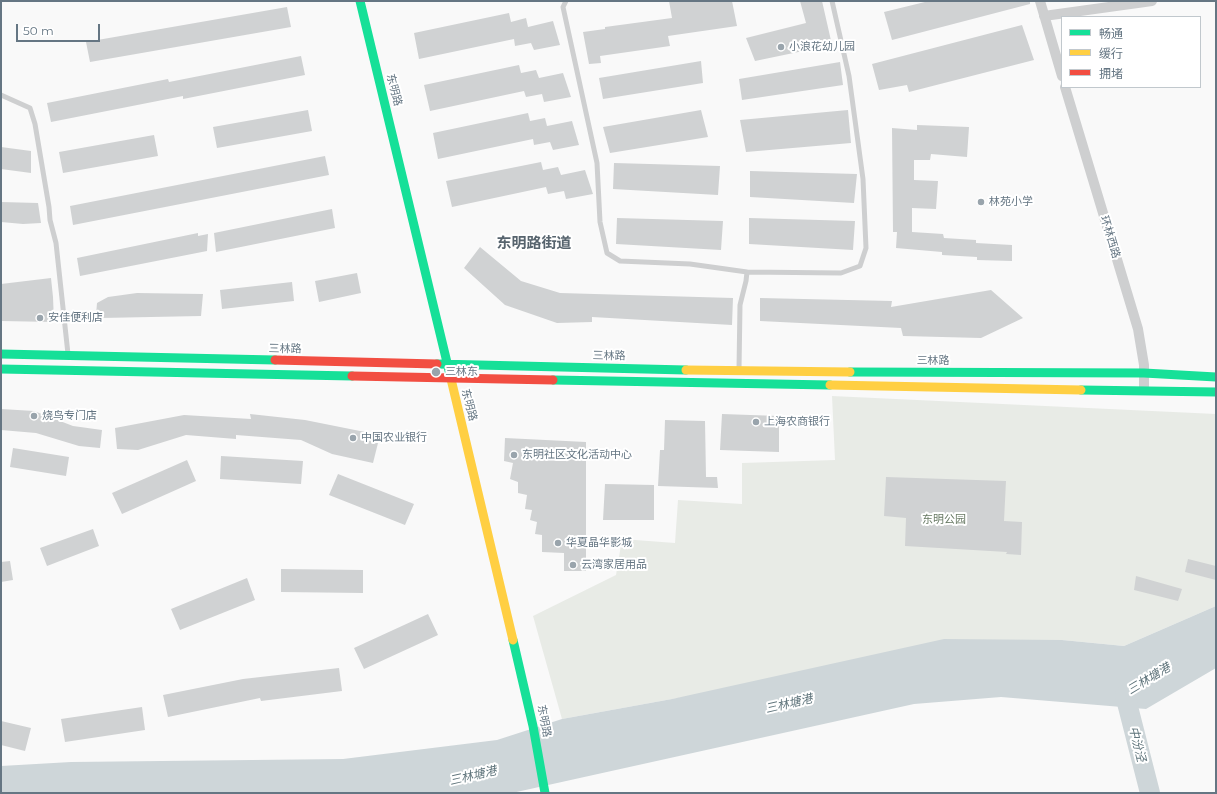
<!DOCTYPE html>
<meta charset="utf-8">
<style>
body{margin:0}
#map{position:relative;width:1217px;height:794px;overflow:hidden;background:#f9f9f9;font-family:Montserrat,"Noto Sans SC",sans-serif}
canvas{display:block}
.frame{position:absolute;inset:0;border:2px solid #657683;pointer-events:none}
.legend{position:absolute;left:1061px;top:16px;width:140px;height:72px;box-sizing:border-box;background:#fff;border:1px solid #c1c8cd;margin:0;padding:5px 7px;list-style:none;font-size:12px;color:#657683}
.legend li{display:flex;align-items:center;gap:8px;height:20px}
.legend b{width:20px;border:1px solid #c1c8cd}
.scale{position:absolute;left:16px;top:24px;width:84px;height:18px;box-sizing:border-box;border:2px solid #657683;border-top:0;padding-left:5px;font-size:12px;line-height:14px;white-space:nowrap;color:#657683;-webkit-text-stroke:3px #fff;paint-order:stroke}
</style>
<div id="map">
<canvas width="1217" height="794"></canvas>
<div class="frame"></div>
<ul class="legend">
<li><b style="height:5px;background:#16e098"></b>畅通</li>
<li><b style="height:5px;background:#ffcf43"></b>缓行</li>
<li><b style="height:5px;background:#f24e42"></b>拥堵</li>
</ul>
<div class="scale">50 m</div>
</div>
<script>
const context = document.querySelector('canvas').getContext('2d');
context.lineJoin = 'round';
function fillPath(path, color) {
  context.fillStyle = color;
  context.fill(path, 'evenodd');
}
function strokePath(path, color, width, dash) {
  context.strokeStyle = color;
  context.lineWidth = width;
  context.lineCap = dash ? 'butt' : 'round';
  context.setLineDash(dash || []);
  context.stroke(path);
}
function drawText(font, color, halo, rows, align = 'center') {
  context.font = font + ' Montserrat,"Noto Sans SC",sans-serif';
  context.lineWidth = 4;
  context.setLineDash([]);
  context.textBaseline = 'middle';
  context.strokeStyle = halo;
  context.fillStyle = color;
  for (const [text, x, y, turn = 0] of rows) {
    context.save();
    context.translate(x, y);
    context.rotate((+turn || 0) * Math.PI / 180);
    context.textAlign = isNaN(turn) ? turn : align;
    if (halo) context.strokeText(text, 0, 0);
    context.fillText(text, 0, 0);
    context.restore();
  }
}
const green = new Path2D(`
 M832,396L1216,414V606L1124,646L1062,640L672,699L562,719L533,616L616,575L622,539L675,543L678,500L742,504V463L835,460Z`);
const water = new Path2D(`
 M1216,606V668L1146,709L1001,697L914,704L512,793H1V766L71,762L343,759L497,740L562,719L672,699L944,639L1062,640L1124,646Z`);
const river = new Path2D(`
 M1125,695L1150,793`);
const building = new Path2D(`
 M669,1H732L737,26L668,36L670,46L600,56L601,63L589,64L583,32L605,29V27L672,18Z
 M800,1H822L832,45L755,61L746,38L806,23Z
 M929,1H1030V4L892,40L884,12Z
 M287,7L291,27L90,62L86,42Z
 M509,13L511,22L526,18L528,27L553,21L560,45L534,50L531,43L515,46L514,39L419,59L414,33Z
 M1022,25L1034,60L909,92L907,85L879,90L872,64Z
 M301,56L305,75L183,99V96L51,122L47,103L168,79L169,82Z
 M701,61L703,83L603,99L599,78Z
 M840,62L843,85L742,100L739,79Z
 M519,65L521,73L536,70L539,78L563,73L571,97L544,102L542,94L526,97L524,91L430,111L424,85Z
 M308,110L312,131L217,148L213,127Z
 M701,110L708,137L610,153L603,127Z
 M848,110L851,143L746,152L740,120Z
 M528,113L530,121L545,118L547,126L572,121L579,145L553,150L550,142L534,145L533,139L438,159L433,133Z
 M917,125L969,127L967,157L931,154L930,160H914V180L938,181L936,209L912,208V232L943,234L944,238L976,240V243L1012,245V261L977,260V257L942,255V252L896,248L897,232H893L892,128L917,130Z
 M154,135L158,156L63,173L59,152Z
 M1,147L31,151V173L1,169Z
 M325,156L329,175L73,225L70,206Z
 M541,162L543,170L558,167L561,175L585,170L593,194L566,199L564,191L548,194L546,187L452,207L446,181Z
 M614,163L720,166L718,195L613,189Z
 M750,171L857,174L854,203L750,197Z
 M1,202L38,203L41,223L23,224L1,222Z
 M332,209L335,228L216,252L214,233Z
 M617,218L723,221L721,250L616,244Z
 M749,218L855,221L853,250L749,244Z
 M198,233V236L208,234L207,251L80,276L77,258Z
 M480,247L521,281L560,293L733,298L732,325L592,317V322L557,323L505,305L464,268Z
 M357,273L361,293L319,302L315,281Z
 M51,278L53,297L54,322L1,321V284Z
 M292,282L294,301L222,309L220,290Z
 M991,290L1023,318L981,338L903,336L901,328L760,321V298L892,301L891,307Z
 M137,293L203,294L201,316L101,318L96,315L97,303L108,297Z
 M1,409L34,411L73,426L102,430L100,448L79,446L36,433L1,430Z
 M250,414L305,420L380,435L373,463L332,454L301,440L236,435V439L186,435L138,450L117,449L115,428L184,415L251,419Z
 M722,414L779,416V452L720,450Z
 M665,420L705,421L706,477H717L718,488L658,486L660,450H664Z
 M505,438L586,442V571H564V553L542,552V535L535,534L537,522L530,520L532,510L525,509L527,495L518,493V482L510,479L513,463L504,461Z
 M13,448L69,457L66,476L10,467Z
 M221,456L303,461L301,484L220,479Z
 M187,460L196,481L122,514L112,493Z
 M338,474L414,504L405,525L329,495Z
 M886,477L1006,481L1004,521L1022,522L1021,555L1006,554L1007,552L905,546L906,518L884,516Z
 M605,484L654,485V520H603Z
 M93,529L99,546L47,566L40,548Z
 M1188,559L1216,566V580L1185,572Z
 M10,561L13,580L1,582V562Z
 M281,569L363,570V593L281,592Z
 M1136,576L1182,589L1178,601L1134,590Z
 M247,578L255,600L180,630L171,609Z
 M428,614L438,635L364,669L354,648Z
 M339,668L342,691L261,701L260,698L168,717L163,695L243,679Z
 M142,707L145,730L65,742L61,719Z
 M1,721L31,728L25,751L1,745Z`);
const lane = new Path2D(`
 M566,1L563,7L597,163L600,222L607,253L620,261L690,264L747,272
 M1,95L30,108L35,124L49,207L50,220L56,243L68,354
 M739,369L740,305L746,281L747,272L841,273L860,266L866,248L863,179L849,76L832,1`);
const street = new Path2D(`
 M1040,1L1062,76
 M1044,16L1152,1
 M1065,87L1138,329L1144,365V390`);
const fast = new Path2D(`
 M360,1L451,379
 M1,354L275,360
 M437,364L686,370
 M1,369L352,376
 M850,372L1144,373L1216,377
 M553,380L830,385
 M1081,390L1216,392
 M513,640L533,726L545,793`);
const slow = new Path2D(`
 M686,370L850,372
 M451,379L513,640
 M830,385L1081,390`);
const jam = new Path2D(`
 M275,360L437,364
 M352,376L553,380`);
const markers = [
 [781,47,4,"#99a4ac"],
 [981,202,4,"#99a4ac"],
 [40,318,4,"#99a4ac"],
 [436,372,5,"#99a4ac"],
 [34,416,4,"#99a4ac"],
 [756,422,4,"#99a4ac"],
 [353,438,4,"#99a4ac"],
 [514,455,4,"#99a4ac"],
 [558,543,4,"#99a4ac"],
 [573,565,4,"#99a4ac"]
];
const poiNames = [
 ["小浪花幼儿园",789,47],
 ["林苑小学",989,202],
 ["安佳便利店",48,318],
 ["三林东",445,372],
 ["烧鸟专门店",42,416],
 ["上海农商银行",764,422],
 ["中国农业银行",361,438],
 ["东明社区文化活动中心",522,455],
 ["华夏晶华影城",566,543],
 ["云湾家居用品",581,565]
];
const streetNames = [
 ["东明路",394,90,76],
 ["环林西路",1110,237,73],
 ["三林路",285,349,1],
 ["三林路",609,356,1],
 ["三林路",933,361],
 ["东明路",469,405,76],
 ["东明路",544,721,79]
];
const parkNames = [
 ["东明公园",944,520]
];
const waterNames = [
 ["三林塘港",1149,679,-31],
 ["三林塘港",789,704,-13],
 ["中汾泾",1137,744,76],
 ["三林塘港",473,776,-13]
];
const districtNames = [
 ["东明路街道",534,244]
];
fillPath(green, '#e8ebe6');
fillPath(water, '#ced6d9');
strokePath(river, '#ced6d9', 20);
fillPath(building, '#d0d2d3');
strokePath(lane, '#cecfd0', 5);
strokePath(street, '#cecfd0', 10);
strokePath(fast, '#16e098', 9);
strokePath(slow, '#ffcf43', 9);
strokePath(jam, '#f24e42', 9);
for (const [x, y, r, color] of markers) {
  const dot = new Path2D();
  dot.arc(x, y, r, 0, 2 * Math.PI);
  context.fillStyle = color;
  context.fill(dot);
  strokePath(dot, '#fff', 1.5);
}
drawText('11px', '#657683', '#fff', poiNames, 'left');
drawText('11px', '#657683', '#fff', streetNames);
drawText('11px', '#687a64', '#fff', parkNames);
drawText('italic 12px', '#60757c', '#fff', waterNames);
drawText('bold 15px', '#57646e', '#fff', districtNames);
</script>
